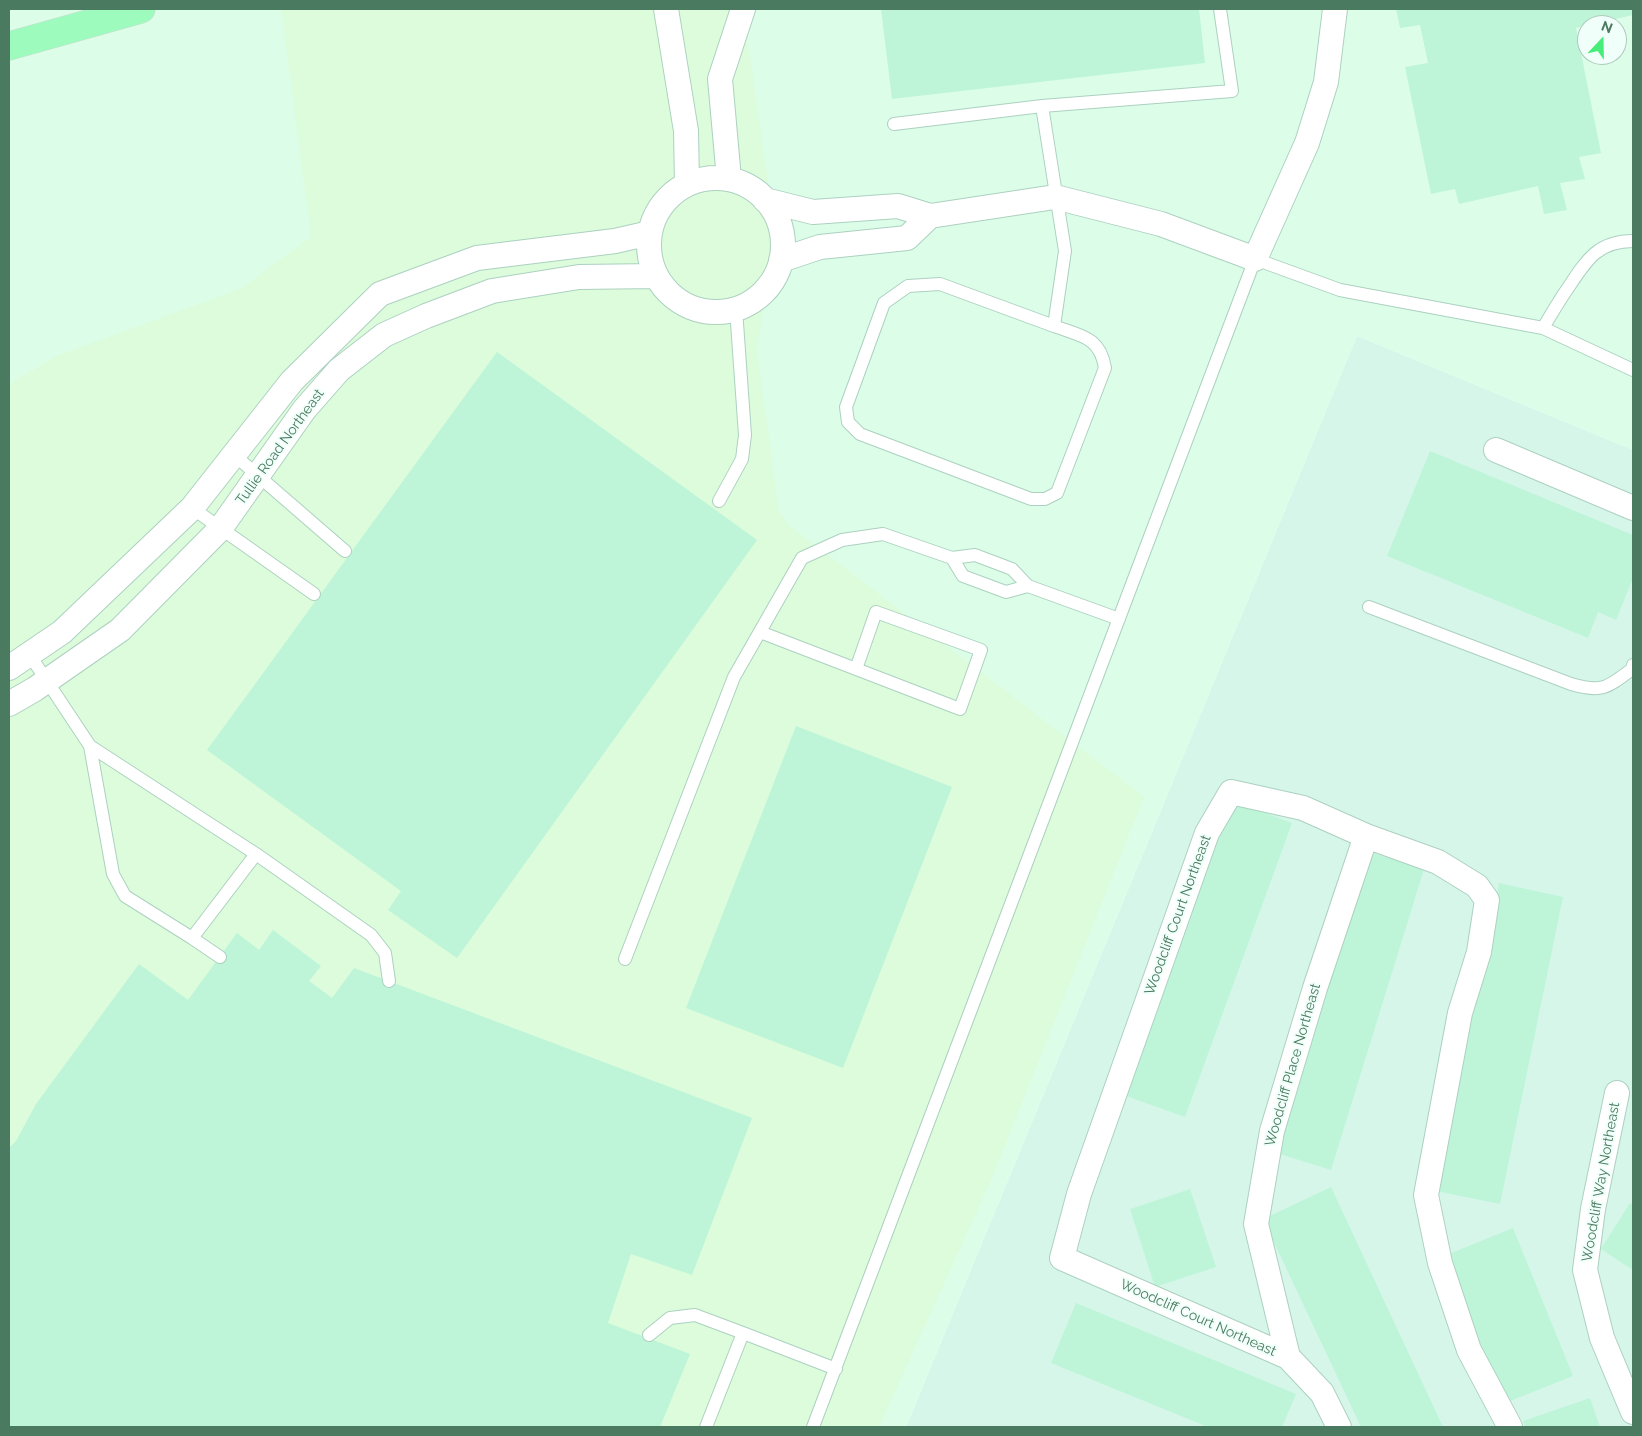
<!DOCTYPE html>
<style>
body{margin:0}
#map{position:relative;width:1642px;height:1436px;overflow:hidden;background:#e8fef7;font-family:Raleway,sans-serif}
canvas{display:block}
.frame{position:absolute;inset:0;border:10px solid #4a7a5f;pointer-events:none}
.north{position:absolute;left:1577px;top:15px;width:50px;height:50px;box-sizing:border-box;background:#f0fffa;border:1px solid #aecabc;border-radius:50%;rotate:21deg;font-size:14px;font-weight:700;line-height:20px;text-align:center;color:#4a7a5f}
.north::after{content:'';display:block;margin:auto;width:18px;height:22px;background:#47ed7b;clip-path:polygon(50% 0,100% 100%,50% 72%,0 100%)}
</style>
<div id="map">
<canvas width="1642" height="1436"></canvas>
<div class="frame"></div>
<div class="north">N</div>
</div>
<script>
const context = document.querySelector('canvas').getContext('2d');
context.lineJoin = 'round';
function fillPath(path, color) {
  context.fillStyle = color;
  context.fill(path, 'evenodd');
}
function strokePath(path, color, width, dash) {
  context.strokeStyle = color;
  context.lineWidth = width;
  context.lineCap = dash ? 'butt' : 'round';
  context.setLineDash(dash || []);
  context.stroke(path);
}
function drawText(font, color, halo, rows, align = 'center') {
  context.font = font + ' Raleway,sans-serif';
  context.lineWidth = 4;
  context.setLineDash([]);
  context.textBaseline = 'middle';
  context.strokeStyle = halo;
  context.fillStyle = color;
  for (const [text, x, y, turn = 0] of rows) {
    context.save();
    context.translate(x, y);
    context.rotate((+turn || 0) * Math.PI / 180);
    context.textAlign = isNaN(turn) ? turn : align;
    if (halo) context.strokeText(text, 0, 0);
    context.fillText(text, 0, 0);
    context.restore();
  }
}
const residential = new Path2D(`
 M1357,336L1633,450V1427H906Z`);
const commercial = new Path2D(`
 M9,9H1633V450L1357,336L906,1427H9ZM1587,25H1617V55H1587Z`);
const medical = new Path2D(`
 M281,9H743L775,229L757,350L779,512L790,526L1144,797L992,1178L879,1427H9V384L57,356L242,288L311,237Z`);
const building = new Path2D(`
 M881,9H1199L1205,63L892,99Z
 M1396,9H1633V15L1576,28L1601,153L1579,157L1585,179L1560,183L1567,210L1544,214L1538,186L1459,204L1455,189L1431,194L1405,67L1428,63L1420,25L1400,28Z
 M497,352L757,540L457,958L388,910L401,891L207,750Z
 M1430,451L1633,535V578L1616,620L1598,612L1588,638L1387,556Z
 M796,726L952,787L843,1068L686,1008Z
 M1230,800L1292,823L1185,1117L1123,1095Z
 M1364,850L1424,869L1331,1170L1270,1151Z
 M1499,883L1563,897L1500,1204L1436,1191Z
 M273,930L321,966L309,981L332,998L354,968L752,1118L692,1275L631,1254L608,1323L690,1354L660,1427H9V1148L16,1141L36,1104L139,964L188,1000L237,933L259,950Z
 M1331,1187L1443,1427H1361L1263,1219Z
 M1190,1189L1216,1267L1155,1287L1130,1209Z
 M1630,1203L1633,1205V1270L1601,1249Z
 M1513,1228L1573,1376L1505,1403L1444,1256Z
 M1076,1303L1296,1394L1282,1427H1208L1051,1363Z
 M1590,1398L1600,1427H1525L1523,1421Z`);
const service = new Path2D(`
 M1042,106L1065,251L1054,326L940,284L908,286L884,303L846,407L848,422L860,434L1031,499H1045L1057,493L1105,368C1100,336 1080,336 1054,326
 M894,124L1042,106L1232,91L1220,9
 M1543,328C1552,313 1560,299 1570,285C1587,259 1599,241 1633,241
 M233,454L345,551
 M719,501L742,459L745,435L736,309
 M192,508L314,594
 M952,558L963,576L1006,592L1028,586
 M1369,607L1571,684C1602,693 1607,688 1632,669L1633,665
 M760,632L960,709L981,650L876,612L856,669
 M29,654L90,746L256,854L192,938L125,896L113,874L90,746
 M256,854L371,935L385,953L389,981
 M192,938L220,957
 M625,959L734,677L802,558L842,540L883,534L952,558L975,555L1012,569L1028,586L1119,619
 M649,1335L670,1318L695,1315L743,1333
 M706,1427L743,1333L836,1369
 M813,1427L1255,259L1340,290L1543,328L1633,370`);
const minor = new Path2D(`
 M666,9L686,131L687,184
 M649 245a67 67 0 1 1 134 0a67 67 0 1 1-134 0Z
 M729,179L720,79L743,9
 M765,200L813,212L898,206L930,216L1055,197L1161,224L1255,259L1307,143L1326,82L1335,9
 M781,260L820,247L907,238L930,216
 M1496,450L1633,508
 M9,668L62,632L192,508L292,381L380,294L477,258L615,241L650,233
 M9,704L35,689L120,630L220,529L304,410L339,370L384,335L426,316L492,291L579,277L656,276
 M1617,1093L1593,1209L1585,1270L1602,1338L1633,1412
 M1288,1357L1256,1224L1272,1131L1315,988L1366,836
 M1339,1427L1322,1393L1288,1357L1062,1258L1079,1194L1207,833L1231,792L1303,808L1366,836L1438,862L1477,886L1487,900L1479,952L1460,1013L1426,1195L1440,1263L1469,1350L1510,1427`);
const motorway = new Path2D(`
 M9,46L141,9`);
const streetNames = [
 ["Tullie Road Northeast",280,447,-54],
 ["Woodcliff Court Northeast",1178,915,-70],
 ["Woodcliff Place Northeast",1293,1065,-74],
 ["Woodcliff Way Northeast",1601,1182,-80],
 ["Woodcliff Court Northeast",1198,1318,24]
];
fillPath(residential, '#d6f6ea');
fillPath(commercial, '#dcfee9');
fillPath(medical, '#dcfcdb');
fillPath(building, '#bef5d9');
strokePath(service, '#acd1c0', 14);
strokePath(minor, '#acd1c0', 26);
strokePath(motorway, '#ccdad2', 29);
strokePath(service, '#fff', 12);
strokePath(minor, '#fff', 24);
strokePath(motorway, '#9cfbbd', 28);
drawText('14px', '#4a7a5f', '#f0fffa', streetNames);
</script>
